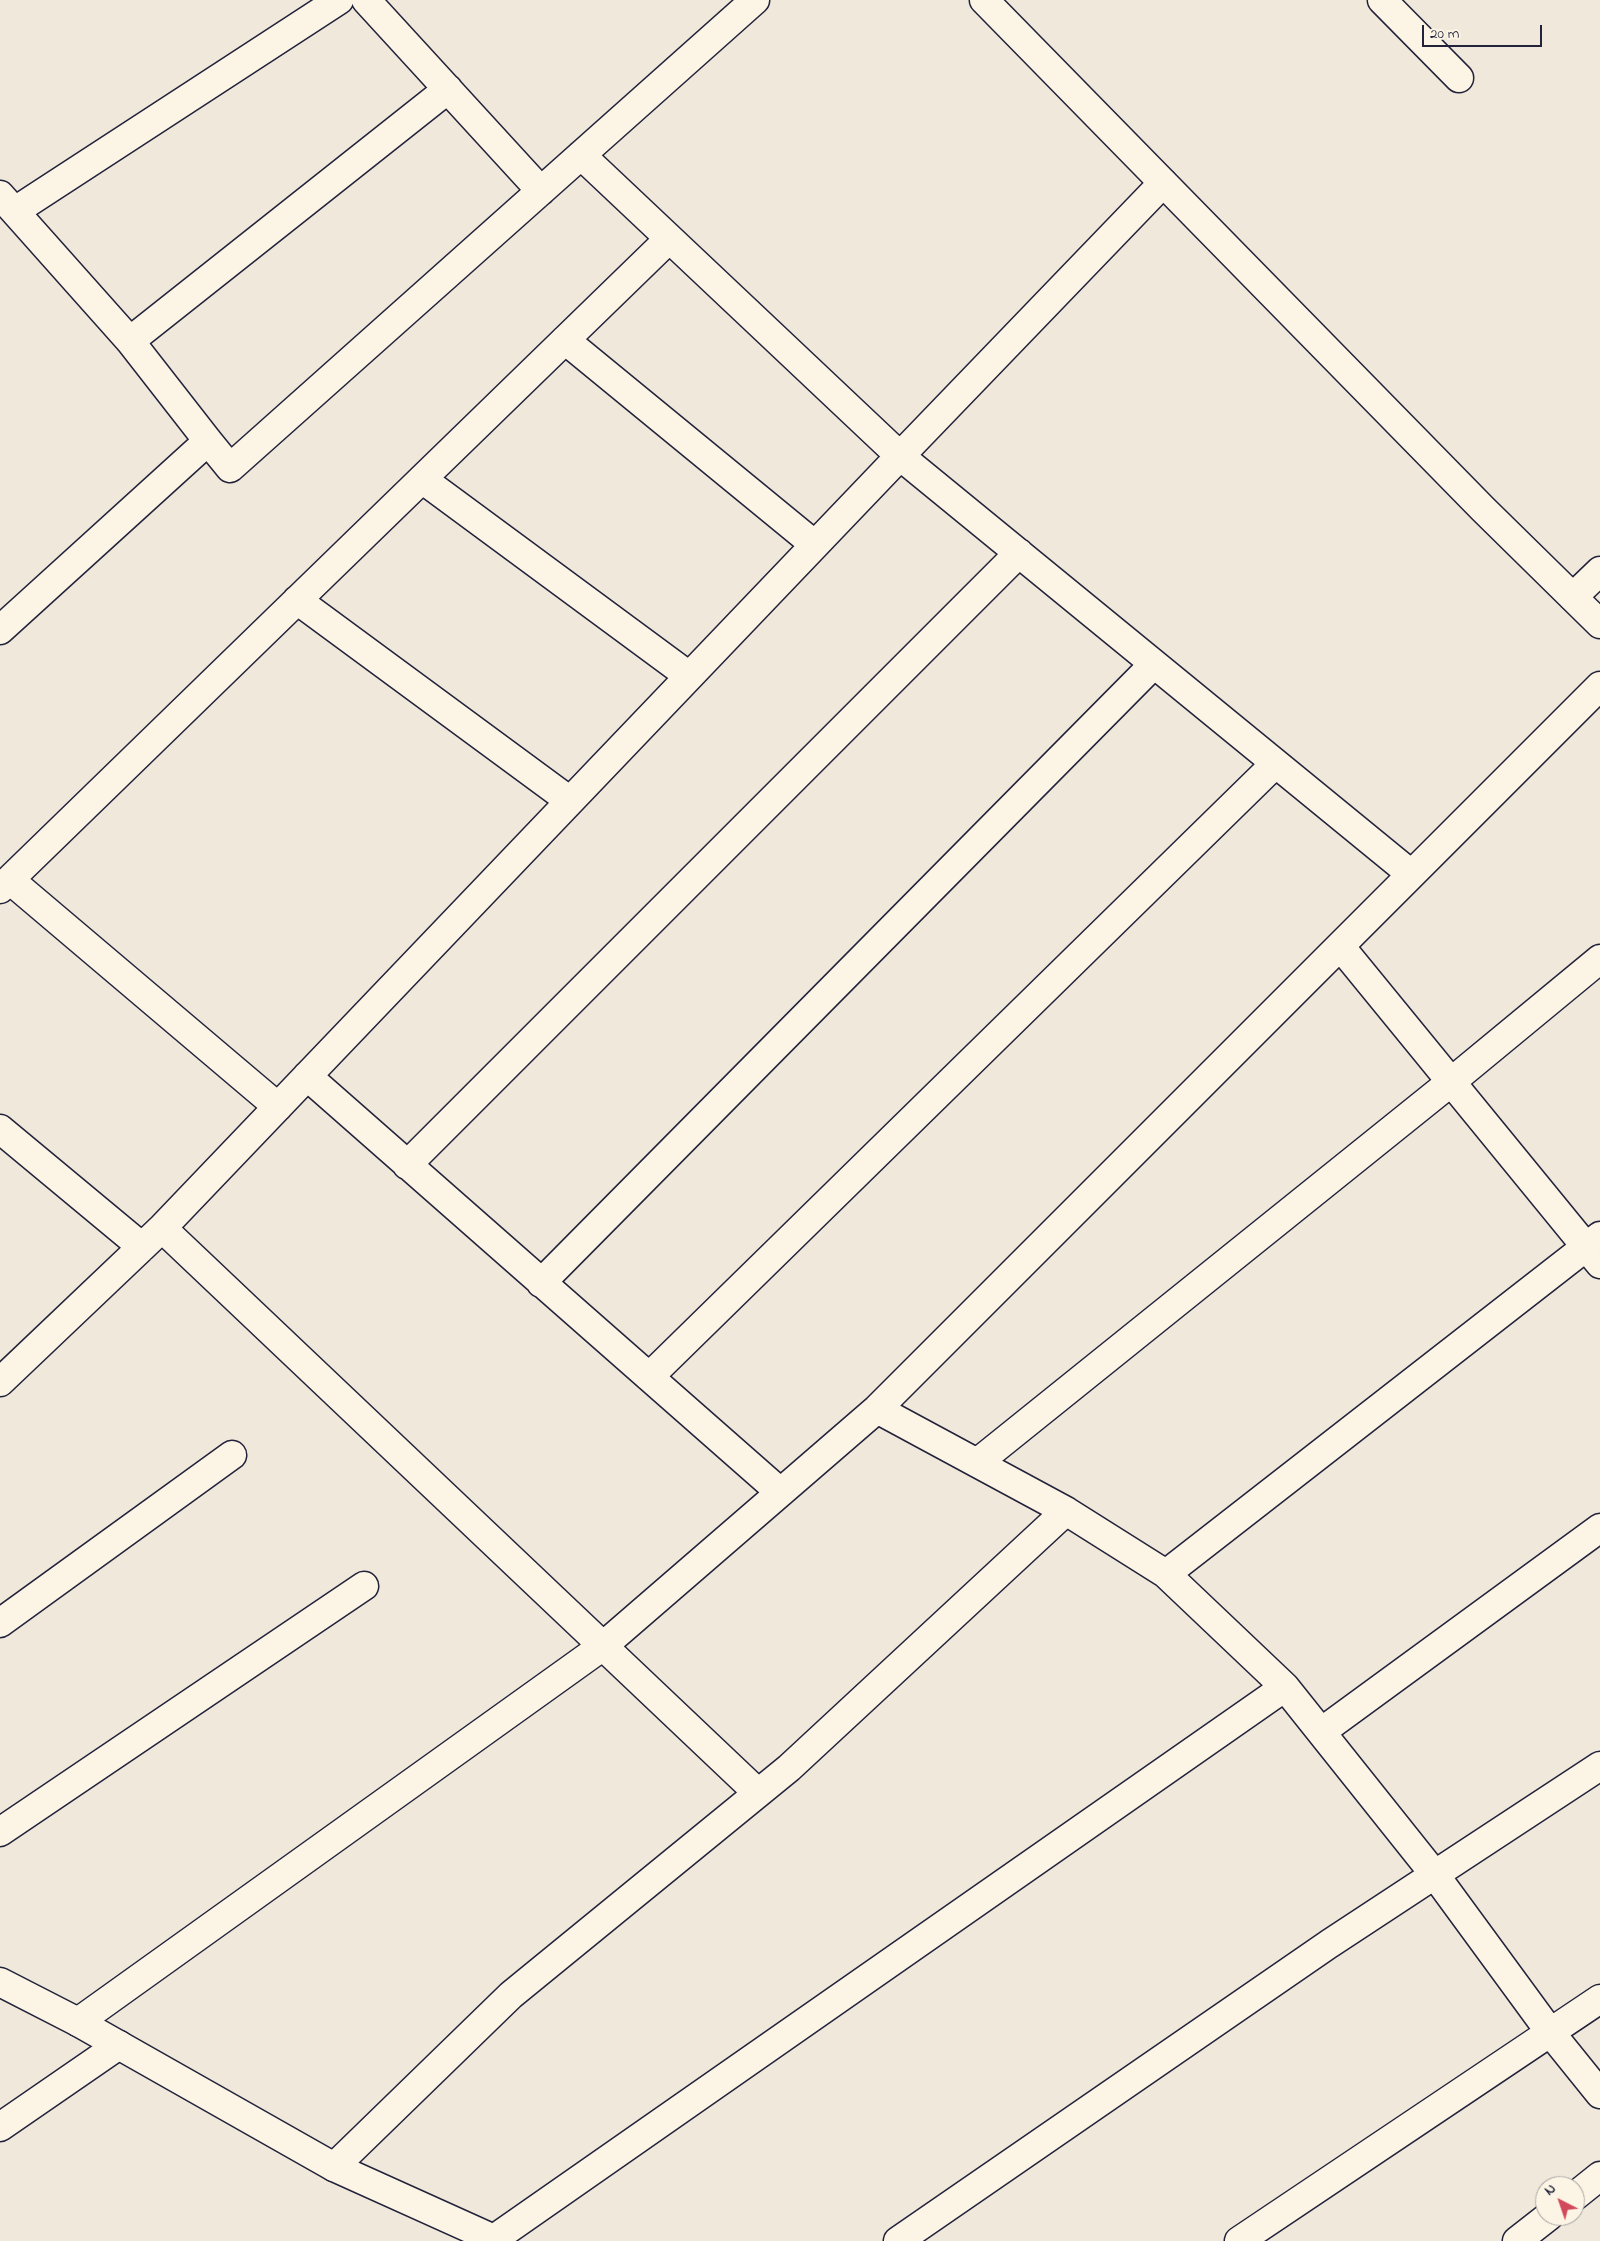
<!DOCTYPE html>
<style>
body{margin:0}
#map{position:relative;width:1600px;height:2241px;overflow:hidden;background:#efe8db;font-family:"Indie Flower",sans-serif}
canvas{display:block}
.north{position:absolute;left:1535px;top:2176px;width:50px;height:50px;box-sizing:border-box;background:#fcf5e5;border:1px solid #a5a1a1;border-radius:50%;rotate:319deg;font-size:14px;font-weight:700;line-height:20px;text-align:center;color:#22223b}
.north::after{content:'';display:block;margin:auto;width:18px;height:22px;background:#d1495b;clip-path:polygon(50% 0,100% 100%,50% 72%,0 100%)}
.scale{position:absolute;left:1422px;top:25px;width:120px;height:22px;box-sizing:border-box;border:2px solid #22223b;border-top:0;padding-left:6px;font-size:15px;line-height:18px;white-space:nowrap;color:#22223b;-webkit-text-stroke:4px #fcf5e5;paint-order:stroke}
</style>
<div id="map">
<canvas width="1600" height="2241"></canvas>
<div class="north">N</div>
<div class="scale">20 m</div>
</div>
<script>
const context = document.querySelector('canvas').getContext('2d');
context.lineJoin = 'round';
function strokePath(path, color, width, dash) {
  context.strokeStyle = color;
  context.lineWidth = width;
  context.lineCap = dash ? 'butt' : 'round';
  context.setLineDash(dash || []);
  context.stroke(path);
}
const minor = new Path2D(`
 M366,0L541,191
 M1382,0L1459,78
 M581,155L900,456L1163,183
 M0,195L130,341L208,441
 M15,211L339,0
 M565,340L815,545
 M130,341L448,89
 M422,479L689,676
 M1573,597L1600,571
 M297,600L570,801
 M0,630L208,441L230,468L755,0
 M10,880L278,1107
 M0,889L669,239
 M1340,946L1600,1264
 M307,1076L780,1492
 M0,1129L142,1247
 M407,1165L1019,553
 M162,1228L900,456L1411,874
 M541,1283L1154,664
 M649,1377L1275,764
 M0,1382L162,1228L758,1793
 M877,1409L1066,1511L1166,1574L1285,1687L1435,1875L1550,2032L1600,2094
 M977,1463L1451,1082L1600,959
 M1166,1574L1600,1236
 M0,1623L232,1455
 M1321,1732L1600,1528
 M0,1832L364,1586
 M78,2022L603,1646L877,1409L1600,686
 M0,2127L119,2045
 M334,2167L511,1995L789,1768L1066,1511
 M1575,2196L1600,2176
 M494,2239L1285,1687
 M898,2241L1329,1944L1600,1766
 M1239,2241L1600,1999
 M1517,2241L1549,2216`);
const tertiary = new Path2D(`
 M984,0L1483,509L1600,624`);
const primary = new Path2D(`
 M0,1982L78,2022L334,2167L498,2241`);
strokePath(minor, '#22223b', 31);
strokePath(tertiary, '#22223b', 31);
strokePath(primary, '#22223b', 31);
strokePath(minor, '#fcf5e5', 28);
strokePath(tertiary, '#fcf5e5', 28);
strokePath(primary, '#fcf5e5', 28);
</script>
